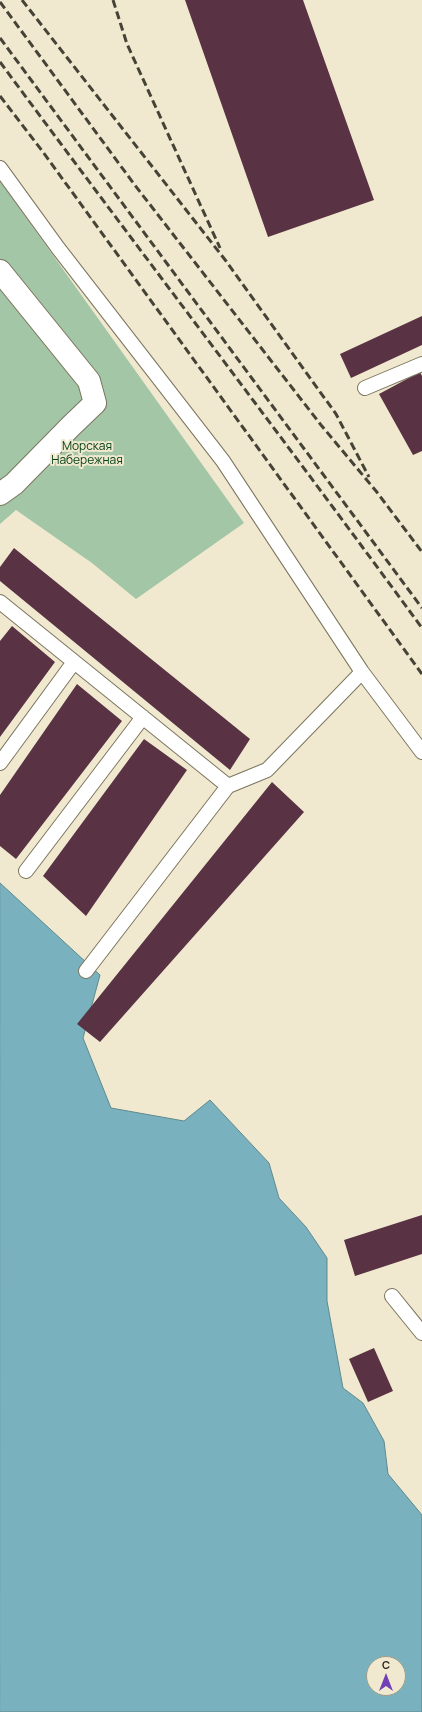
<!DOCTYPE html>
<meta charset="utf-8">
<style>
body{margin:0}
#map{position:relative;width:422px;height:1712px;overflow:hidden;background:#f0e9cf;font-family:Manrope,sans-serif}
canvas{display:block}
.north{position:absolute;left:366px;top:1656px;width:40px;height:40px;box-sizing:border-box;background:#f0e9cf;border:1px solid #a09b87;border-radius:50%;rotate:0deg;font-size:11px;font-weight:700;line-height:16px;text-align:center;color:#27251b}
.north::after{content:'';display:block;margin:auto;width:14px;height:18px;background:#723fb6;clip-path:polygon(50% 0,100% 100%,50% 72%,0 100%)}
</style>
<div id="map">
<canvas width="422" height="1712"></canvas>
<div class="north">С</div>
</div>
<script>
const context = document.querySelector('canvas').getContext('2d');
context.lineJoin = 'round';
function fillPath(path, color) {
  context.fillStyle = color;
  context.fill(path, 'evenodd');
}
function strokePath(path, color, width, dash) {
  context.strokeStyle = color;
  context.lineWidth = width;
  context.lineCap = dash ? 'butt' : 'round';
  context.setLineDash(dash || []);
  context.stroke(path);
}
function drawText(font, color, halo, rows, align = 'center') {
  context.font = font + ' Manrope,sans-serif';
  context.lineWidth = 4;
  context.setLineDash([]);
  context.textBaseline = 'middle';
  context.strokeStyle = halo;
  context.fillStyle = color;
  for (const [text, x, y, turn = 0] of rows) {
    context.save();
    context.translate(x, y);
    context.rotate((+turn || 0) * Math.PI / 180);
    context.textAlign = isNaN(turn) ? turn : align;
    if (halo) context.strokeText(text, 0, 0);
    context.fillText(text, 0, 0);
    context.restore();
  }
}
const green = new Path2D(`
 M0,181L244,523L136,599L92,563L16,510L0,524Z`);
const water = new Path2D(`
 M0,883L100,975L83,1038L111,1108L184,1121L210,1100L269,1163L279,1198L306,1227L327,1258V1301L343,1388L363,1403L384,1441L388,1474L422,1515V1712H0ZM374,1664H398V1688H374Z`);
const building = new Path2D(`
 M185,0H303L374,200L268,237Z
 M422,316V345L351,378L340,354Z
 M420,372L422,376V451L413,455L379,394Z
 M14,548L250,739L230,770L0,581V567Z
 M12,626L55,662L0,737V641Z
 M77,684L122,721L16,859L0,846V795Z
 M144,739L187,770L86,916L43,876Z
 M272,782L304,812L100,1042L77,1024Z
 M422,1215V1254L355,1276L344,1240Z
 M374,1348L393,1391L368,1402L349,1359Z`);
const lane = new Path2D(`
 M0,168L58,248L223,461L362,672L422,752
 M365,388L422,364
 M0,602L228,786L267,770L362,672
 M0,763L74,662
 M26,871L143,717
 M86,971L228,786
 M392,1296L422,1333`);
const street = new Path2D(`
 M0,271L89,381L95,403L71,426L14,484L0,494`);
const rail = new Path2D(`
 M22,0L226,261L336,414L369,477
 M113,0L127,44L220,248
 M0,2L134,184L321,425L376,491L422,552
 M0,38L422,608
 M0,62C140,251 283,438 422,628
 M0,96L43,152L422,674`);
const parkNames = [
 ["Морская",87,447],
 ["Набережная",87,461]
];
fillPath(green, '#a2c6a6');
fillPath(water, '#79b2be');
strokePath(water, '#60888d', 1);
fillPath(building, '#593244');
strokePath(lane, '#7c755e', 16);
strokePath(street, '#7c755e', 24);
strokePath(lane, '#fff', 14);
strokePath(street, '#fff', 22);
strokePath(rail, '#454336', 3, [8, 4]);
drawText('12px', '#074319', '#f0e9cf', parkNames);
</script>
